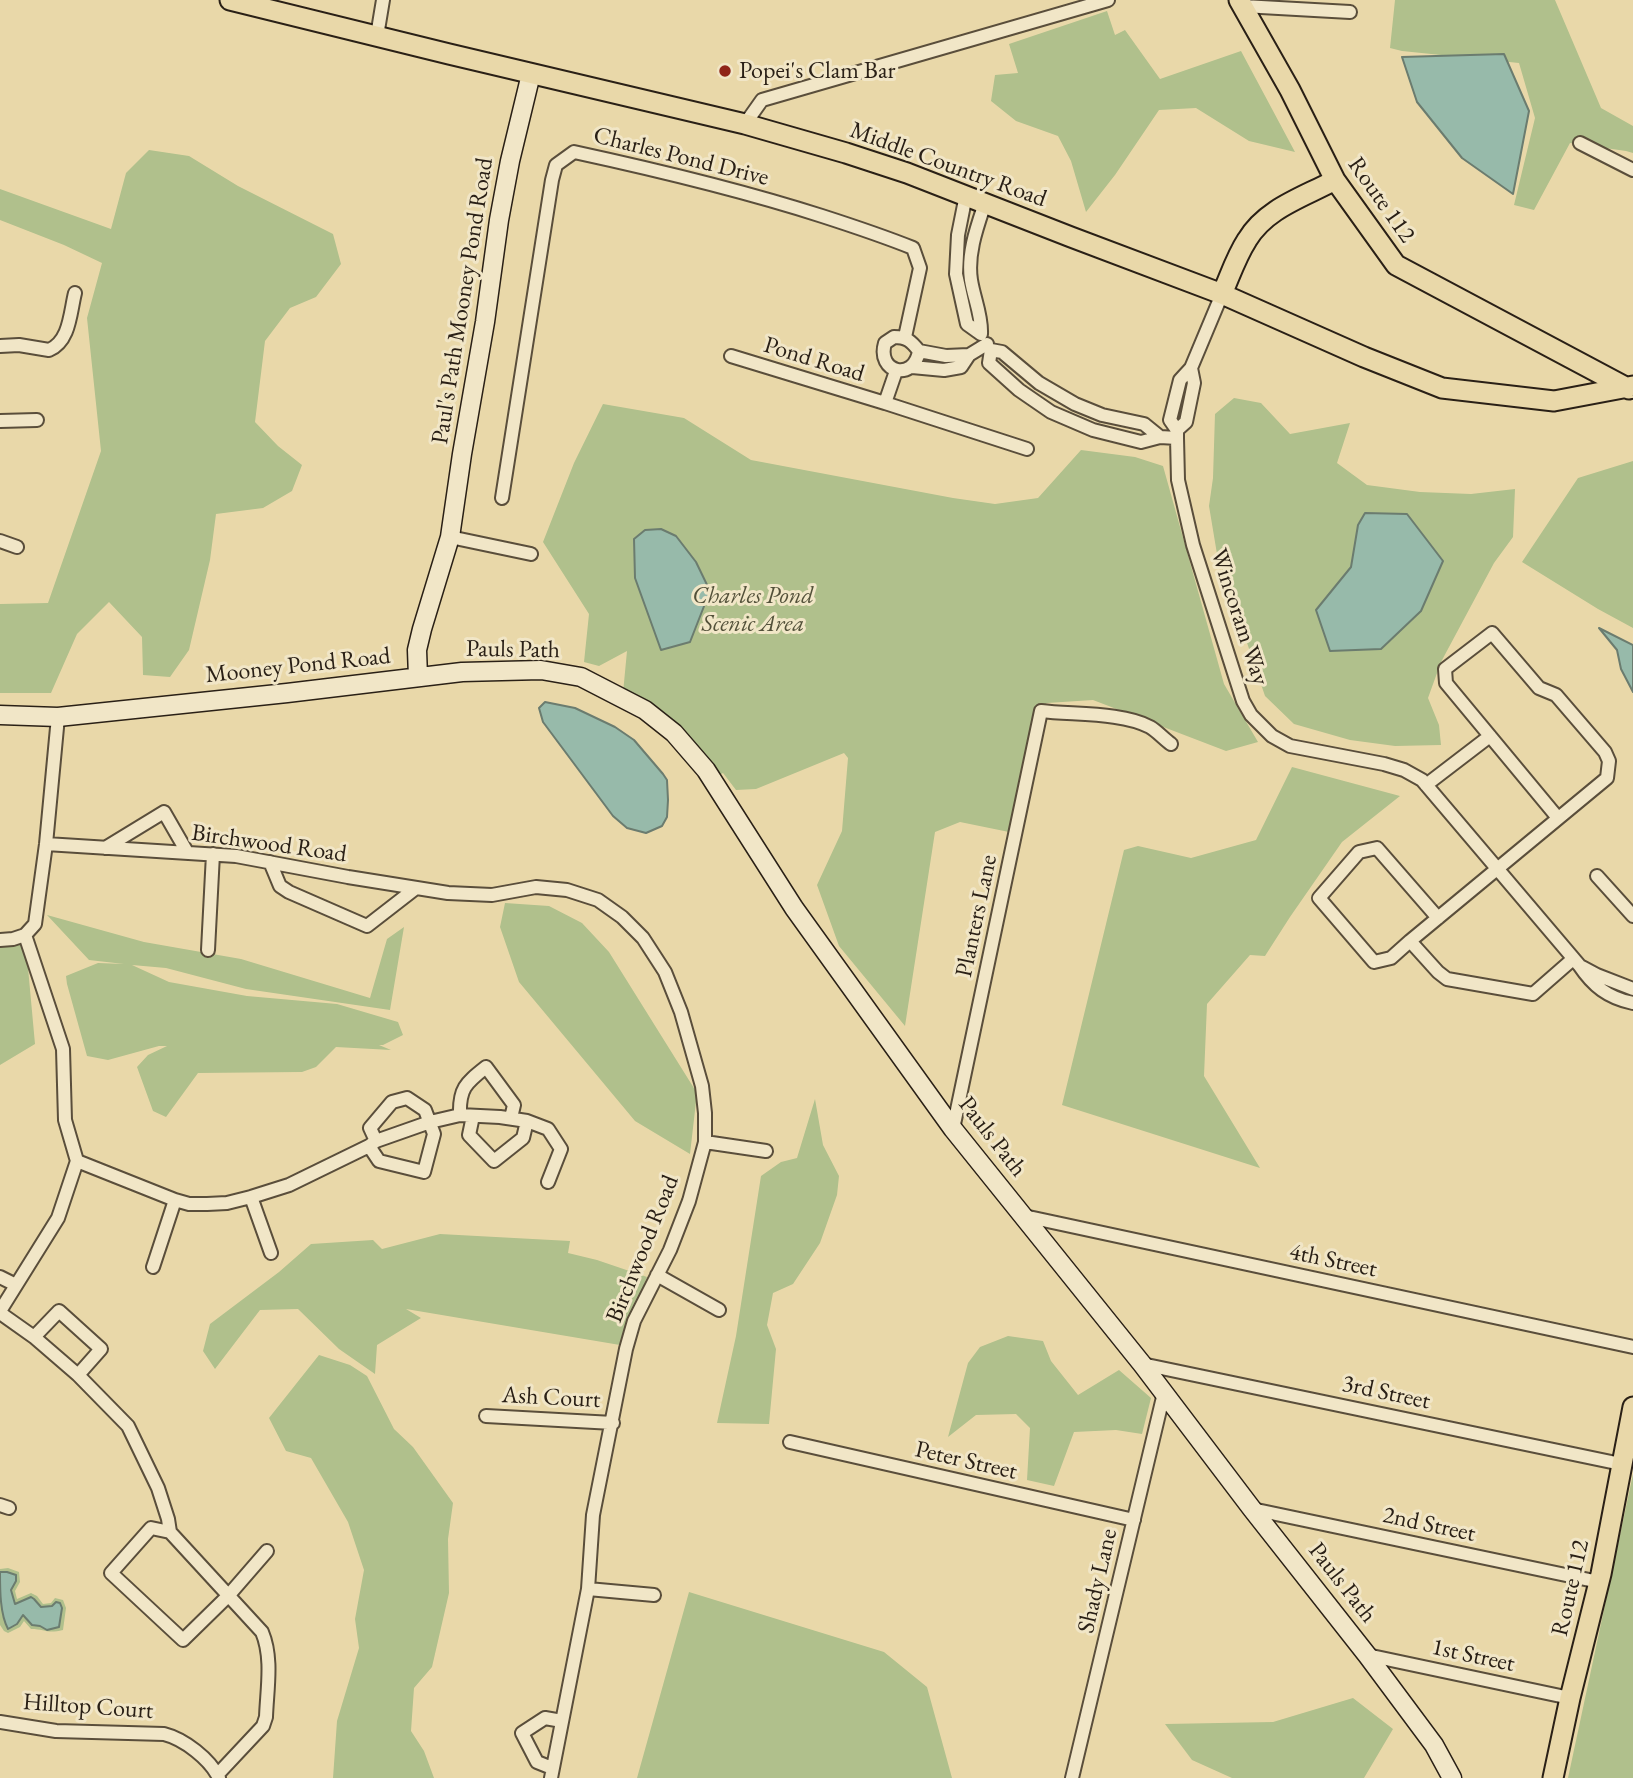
<!DOCTYPE html>
<style>
body{margin:0}
canvas{display:block;background:#e9d8a9}
</style>
<canvas width="1633" height="1778"></canvas>
<script>
const context = document.querySelector('canvas').getContext('2d');
context.lineJoin = 'round';
function fillPath(path, color) {
  context.fillStyle = color;
  context.fill(path, 'evenodd');
}
function strokePath(path, color, width, dash) {
  context.strokeStyle = color;
  context.lineWidth = width;
  context.lineCap = dash ? 'butt' : 'round';
  context.setLineDash(dash || []);
  context.stroke(path);
}
function drawText(font, color, halo, rows, align = 'center') {
  context.font = font + ' "EB Garamond",serif';
  context.lineWidth = 6;
  context.setLineDash([]);
  context.textBaseline = 'middle';
  context.strokeStyle = halo;
  context.fillStyle = color;
  for (const [text, x, y, turn = 0] of rows) {
    context.save();
    context.translate(x, y);
    context.rotate((+turn || 0) * Math.PI / 180);
    context.textAlign = isNaN(turn) ? turn : align;
    if (halo) context.strokeText(text, 0, 0);
    context.fillText(text, 0, 0);
    context.restore();
  }
}
const green = new Path2D(`
 M1395,0H1555L1601,108L1633,126V153L1626,151L1570,143L1534,210L1514,205L1535,118L1519,63L1402,51L1390,48Z
 M1107,11L1115,35L1125,30L1160,79L1241,51L1295,152L1249,141L1196,108L1159,110L1115,175L1086,212L1071,161L1058,136L1016,121L991,101L995,75L1018,73L1009,44Z
 M149,150L189,156L238,186L333,234L341,264L316,297L290,308L265,341L255,422L278,446L302,465L292,491L263,508L216,514L210,560L189,650L170,677L143,675L142,637L109,602L77,634L51,693H0V604L48,603L101,451L87,318L102,263L64,245L0,220V189L111,229L126,173Z
 M1234,398L1261,403L1290,434L1350,423L1337,463L1367,485L1420,492L1471,494L1515,489L1513,537L1494,563L1441,662L1428,698L1439,725L1441,745L1395,746L1350,740L1294,724L1265,696L1217,554L1209,506L1213,478L1215,414ZM1351,567L1330,651L1317,610Z
 M603,404L684,418L751,460L953,498L995,504L1038,498L1081,450L1135,457L1163,466L1224,684L1258,742L1226,751L1093,700L1047,703L1036,710L1009,832L960,822L935,832L905,1026L839,946L817,885L842,831L848,758L844,753L756,789L736,790L723,773L712,779L623,693L627,651L599,666L584,662L589,614L543,542L574,463Z
 M1633,461V628L1598,609L1522,562L1578,478Z
 M1292,767L1400,796L1342,842L1290,917L1265,956L1250,955L1207,1004L1204,1076L1260,1168L1062,1105L1124,850L1138,846L1191,858L1256,840Z
 M505,903L549,906L582,923L609,952L697,1093L690,1154L635,1121L519,982L500,927Z
 M47,915L144,942L241,959L370,998L387,939L404,927L390,1010L246,989L166,968L132,965L169,982L247,996L337,1004L398,1022L403,1035L383,1045H379L391,1050L336,1047L316,1067L302,1072L198,1073L166,1117L153,1111L137,1067L148,1055L167,1046H159L108,1060L87,1056L67,984L66,976L98,963L124,964L89,960Z
 M25,935L35,1044L0,1065V939Z
 M815,1099L823,1145L839,1176L837,1195L820,1243L793,1284L773,1293L767,1325L776,1349L769,1424L717,1423L736,1336L761,1176L781,1162L797,1158Z
 M440,1234L570,1241L568,1253L597,1260L647,1277L620,1345L406,1309L421,1318L377,1345L375,1374L339,1349L298,1309L260,1310L215,1369L203,1351L210,1324L279,1272L311,1244L373,1240L382,1249Z
 M1008,1336L1043,1341L1051,1361L1078,1395L1119,1370L1151,1398L1142,1434L1116,1430L1074,1432L1054,1486L1027,1480L1030,1428L1016,1414L976,1415L948,1437L968,1363L980,1347Z
 M319,1355L350,1365L367,1376L394,1429L413,1447L453,1503L448,1539L449,1593L432,1667L414,1688L411,1731L424,1751L434,1778H333L337,1721L359,1648L355,1619L364,1570L348,1522L311,1458L286,1451L269,1418Z
 M1633,1474V1778H1568Z
 M8,1568L19,1572L20,1582L15,1591L17,1599L31,1593L37,1596L43,1604L51,1603L55,1598L63,1600L66,1608L63,1630C47,1634 45,1629 31,1629L24,1621L20,1627L8,1633L4,1631L0,1625V1569Z
 M689,1592L884,1652L927,1687L952,1778H637Z
 M1353,1698L1393,1729L1364,1778H1232L1192,1760L1165,1724L1273,1722Z`);
const water = new Path2D(`
 M1504,54L1529,111L1513,194L1462,158L1417,102L1402,57Z
 M1365,513L1407,514L1443,561L1421,611L1381,649L1330,651L1316,610L1351,567L1358,525Z
 M661,529L676,536L696,562L710,591L690,642L661,650L635,578L634,539L645,530Z
 M1599,628L1633,645V692L1621,669L1617,650Z
 M545,702L575,708L615,727L634,740L663,774L667,780L668,800L667,817L662,826L646,833L627,828L613,816L543,722L539,708Z
 M0,1572H7L16,1575V1581L11,1590L15,1604L31,1597L34,1599L41,1607L52,1606L56,1602L60,1603L62,1608L59,1627L47,1630L40,1626L32,1625L23,1615L17,1624L8,1629C0,1614 0,1590 0,1572Z`);
const street = new Path2D(`
 M1243,6L1350,12
 M377,36L383,0
 M745,124L762,100L1108,0
 M1580,143L1633,170
 M966,195L958,235L956,274L967,324L981,334C982,315 974,299 971,280C967,254 977,227 985,203
 M894,337C907,337 911,341 919,351C914,382 876,373 885,343Z
 M0,346L19,345L49,350C70,341 70,313 75,293
 M919,351L946,356L969,355
 M731,356L885,403L896,371
 M912,367L944,370L961,367L969,355L987,344
 M1191,368L1194,383L1186,422L1177,430L1170,420L1180,380L1191,368L1222,294
 M885,403L1027,449
 M0,421L37,420
 M1160,437L1144,424L1102,415L1075,404L1039,383L1002,352L991,350L989,363L1019,390L1051,412L1093,430L1141,442L1160,437L1177,438V430
 M1177,438L1178,480L1193,545L1243,701L1251,715L1272,736L1290,746L1384,764L1404,770L1422,780L1579,965C1593,986 1608,998 1633,1003
 M502,498L552,180L556,165L574,152C657,170 741,190 822,216C853,226 883,236 913,248L920,268L905,337
 M450,537L531,554
 M0,541L17,547
 M1426,785L1490,736
 M1558,818L1446,683L1445,669L1492,633L1539,688L1556,695L1605,752L1609,761L1607,778L1410,941L1438,972L1447,979L1533,994L1573,959
 M46,844L236,856L348,877L448,893L492,895L536,887L567,890L598,900L622,917L643,938L665,972L681,1012L702,1086L705,1113V1142L689,1201L670,1250L634,1321L626,1349L593,1515L588,1589L551,1778
 M105,848L164,812L187,852
 M270,862L280,886L289,892L367,926L416,888
 M1597,876L1633,916
 M0,940L13,939L25,935L35,924L46,844L58,717
 M1410,941L1391,958L1374,962L1319,898L1359,852L1377,848L1438,918
 M208,950L213,854
 M1582,967L1597,975L1633,989
 M460,1115C459,1088 466,1083 486,1067L514,1105L511,1118
 M473,1116L469,1135L494,1161L523,1138L527,1121
 M953,1129L1041,711C1073,715 1122,712 1150,727C1157,731 1164,739 1171,744
 M705,1142L766,1151
 M369,1146L379,1161L424,1172L434,1134L425,1110L407,1098L392,1102L370,1128L376,1141
 M77,1161L175,1200L189,1204H207L227,1203L251,1197L289,1185L369,1146L376,1141L430,1122L460,1115L500,1117L527,1121L548,1129L561,1149L548,1182
 M251,1197L271,1253
 M1024,1216L1633,1347
 M153,1267L175,1200
 M657,1275L719,1310
 M0,1277L16,1285
 M0,1311L58,1218L77,1161L65,1120L63,1049L25,935
 M0,1313L34,1337L78,1375L128,1426L158,1488L168,1519L170,1532L262,1632C273,1658 267,1689 266,1717L263,1726L218,1774
 M34,1337L59,1311L101,1349L78,1375
 M1142,1364L1621,1464
 M486,1416L613,1423
 M790,1442L1134,1520
 M0,1505L9,1508
 M1252,1509L1599,1582
 M170,1532L151,1528L111,1573L183,1640L228,1596L267,1551
 M588,1589L654,1595
 M1367,1655L1570,1698
 M0,1722L56,1731L164,1734C184,1739 210,1759 219,1778
 M552,1768L537,1762L522,1733L545,1718L562,1721
 M1072,1778L1164,1393`);
const secondary = new Path2D(`
 M418,677L417,650L422,629L450,537L462,454L485,322L499,220L510,161L531,74
 M0,715L58,717L287,693L462,672L541,670L581,677L645,710L674,733L706,770L794,908L953,1129L1142,1364L1252,1509L1367,1655L1434,1745L1452,1778`);
const primary = new Path2D(`
 M230,0L449,54L745,124L846,153L907,173L1071,237L1222,294L1364,357L1442,388L1554,401L1633,386
 M1239,0L1290,90L1335,180L1396,265L1629,389
 M1222,294C1230,276 1236,257 1247,240C1266,208 1304,197 1335,180
 M1553,1778L1570,1698L1601,1574L1633,1407`);
const markers = [
 [725,71,7,"#8f2418"]
];
const poiNames = [
 ["Popei's Clam Bar",739,71]
];
const streetNames = [
 ["Charles Pond Drive",681,157,14],
 ["Middle Country Road",948,165,20],
 ["Route 112",1381,200,55],
 ["Paul's Path Mooney Pond Road",463,301,-81],
 ["Pond Road",814,360,17],
 ["Wincoram Way",1239,617,72],
 ["Pauls Path",513,650,1],
 ["Mooney Pond Road",298,666,-6],
 ["Birchwood Road",269,844,8],
 ["Planters Lane",977,916,-78],
 ["Pauls Path",992,1137,52],
 ["Birchwood Road",643,1249,-68],
 ["4th Street",1333,1261,12],
 ["3rd Street",1386,1393,12],
 ["Ash Court",551,1398,3],
 ["Peter Street",966,1461,13],
 ["2nd Street",1429,1525,12],
 ["Shady Lane",1098,1581,-77],
 ["Pauls Path",1342,1583,52],
 ["Route 112",1571,1588,-77],
 ["1st Street",1473,1656,12],
 ["Hilltop Court",88,1707,4]
];
const parkNames = [
 ["Charles Pond",753,596],
 ["Scenic Area",753,624]
];
fillPath(green, '#b0c08c');
fillPath(water, '#97baaa');
strokePath(water, '#6b7c6f', 2);
strokePath(street, '#5a4e3b', 16);
strokePath(secondary, '#2a2016', 21);
strokePath(primary, '#2a2016', 23);
strokePath(street, '#f1e6c7', 12);
strokePath(secondary, '#f1e6c7', 18);
strokePath(primary, '#e9d8a9', 19);
for (const [x, y, r, color] of markers) {
  const dot = new Path2D();
  dot.arc(x, y, r, 0, 2 * Math.PI);
  context.fillStyle = color;
  context.fill(dot);
  strokePath(dot, '#f1e6c7', 2.5);
}
drawText('24px', '#2a2016', '#f1e6c7', poiNames, 'left');
drawText('24px', '#2a2016', '#f1e6c7', streetNames);
drawText('italic 24px', '#525039', '#f1e6c7', parkNames);
</script>
